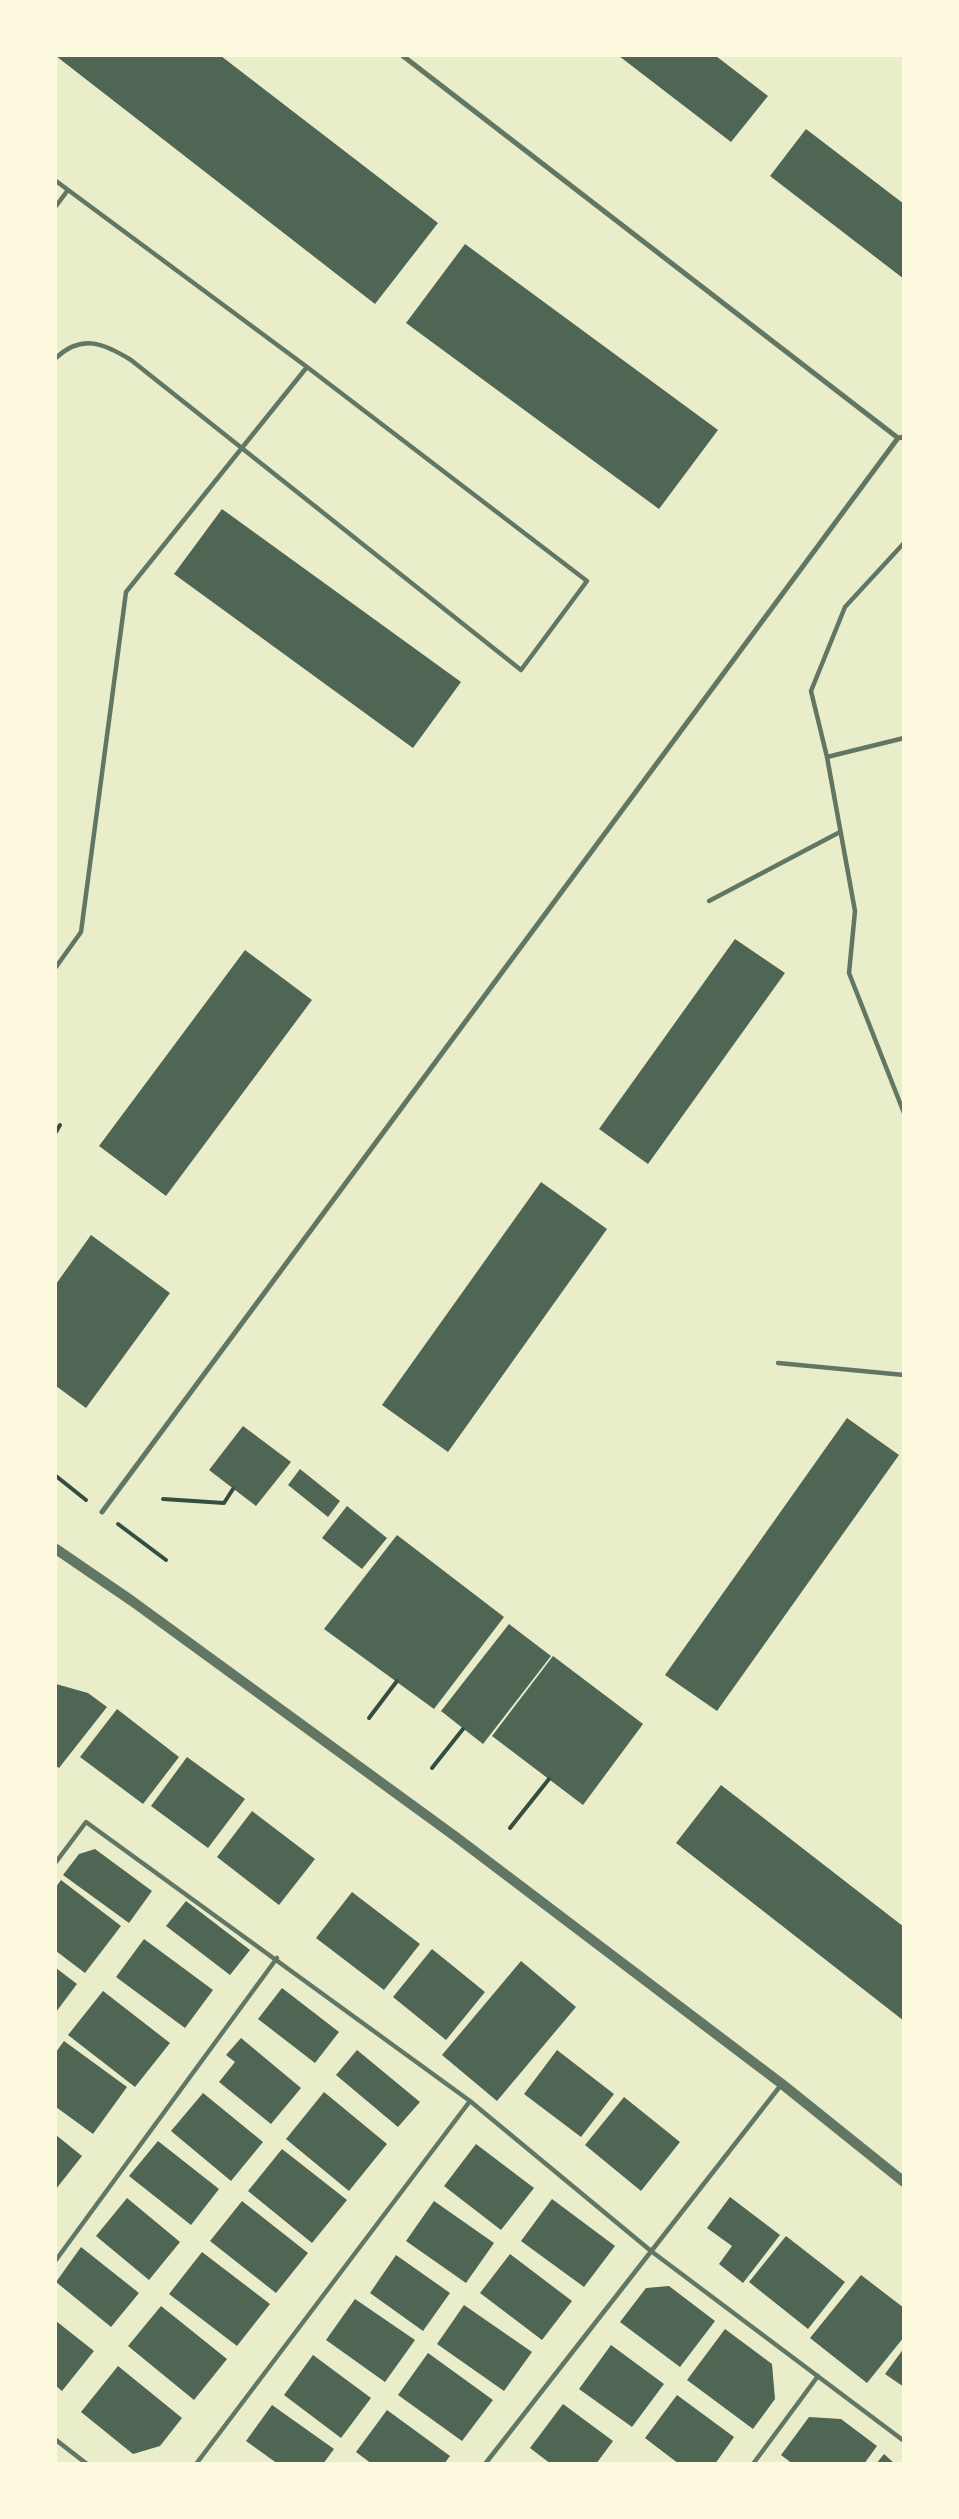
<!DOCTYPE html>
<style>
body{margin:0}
#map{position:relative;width:959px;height:2519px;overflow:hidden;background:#e9edc9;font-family:Merriweather,serif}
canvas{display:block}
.frame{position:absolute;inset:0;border:57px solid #fefae0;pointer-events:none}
</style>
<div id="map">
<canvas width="959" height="2519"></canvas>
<div class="frame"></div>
</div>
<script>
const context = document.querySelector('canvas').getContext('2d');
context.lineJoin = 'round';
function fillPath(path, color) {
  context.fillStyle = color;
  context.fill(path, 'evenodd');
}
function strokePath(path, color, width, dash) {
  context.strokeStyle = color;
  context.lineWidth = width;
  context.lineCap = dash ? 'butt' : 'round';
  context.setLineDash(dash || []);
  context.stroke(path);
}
const building = new Path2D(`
 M56,56H221L438,223L375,304Z
 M619,56H716L768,96L731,142Z
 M806,129L904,204V279L770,176Z
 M465,244L718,430L659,509L406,323Z
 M222,509L461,682L413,748L174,574Z
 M735,939L785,973L648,1164L599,1129Z
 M245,950L312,1000L166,1196L99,1146Z
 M541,1182L607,1229L448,1452L382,1405Z
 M91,1235L170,1293L86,1408L56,1386V1284Z
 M847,1418L899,1455L717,1711L665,1675Z
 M243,1426L291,1462L256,1506L209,1470Z
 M300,1469L340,1501L328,1517L288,1485Z
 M347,1506L387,1538L362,1569L322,1538Z
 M397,1535L504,1617L434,1709L324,1629Z
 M509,1624L551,1656L483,1744L441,1711Z
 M553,1656L643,1724L583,1805L492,1736Z
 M56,1684L88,1693L107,1707L59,1768L56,1766Z
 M117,1709L179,1757L143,1804L80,1757Z
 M187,1757L245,1799L208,1848L151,1806Z
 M721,1785L904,1927V2021L676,1843Z
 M252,1811L315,1859L279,1905L217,1857Z
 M95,1849L152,1891L129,1923L63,1875L79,1854Z
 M61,1880L121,1926L85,1973L56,1951V1887Z
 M352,1892L420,1944L384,1990L316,1938Z
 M186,1901L250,1950L230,1975L166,1926Z
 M144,1939L213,1990L185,2028L116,1977Z
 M432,1949L485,1992L446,2040L393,1997Z
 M521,1961L576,2007L497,2101L442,2055Z
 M56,1968L77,1984L56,2012Z
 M282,1988L339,2032L315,2063L258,2019Z
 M103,1991L170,2043L135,2087L68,2035Z
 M241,2038L301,2088L271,2124L219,2082L235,2062L226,2055Z
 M64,2041L127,2087L93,2134L56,2107V2052Z
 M357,2050L420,2102L398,2127L336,2075Z
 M557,2050L614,2094L581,2137L524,2094Z
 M324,2092L387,2144L349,2191L286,2139Z
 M203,2093L263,2142L231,2181L171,2131Z
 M624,2097L680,2142L641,2191L585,2145Z
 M56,2135L82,2156L56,2189Z
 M158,2141L219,2189L191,2225L129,2176Z
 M476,2144L534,2188L501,2230L444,2186Z
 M282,2149L347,2200L312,2243L248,2191Z
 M730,2197L780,2235L743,2283L719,2264L732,2246L707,2228Z
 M127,2198L180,2242L149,2280L96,2236Z
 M552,2199L615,2246L584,2287L521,2241Z
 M242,2201L308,2253L276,2293L210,2241Z
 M434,2201L494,2243L466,2283L406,2241Z
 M786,2236L845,2282L808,2329L749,2282Z
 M81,2247L139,2293L111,2327L56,2282Z
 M202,2252L270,2304L237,2346L169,2294Z
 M510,2254L572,2301L542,2340L480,2293Z
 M396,2255L450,2293L423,2331L370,2293Z
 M861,2275L904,2308V2337L867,2383L810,2338Z
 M669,2286L715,2321L680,2367L620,2322L646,2288Z
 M355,2299L415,2340L385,2382L326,2340Z
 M464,2305L532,2352L504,2391L437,2344Z
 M161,2306L227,2359L194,2400L128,2346Z
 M56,2321L94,2351L62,2391L56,2386Z
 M725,2329L772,2364L775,2399L753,2429L687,2380Z
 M611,2345L664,2384L632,2427L579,2389Z
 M904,2348V2387L885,2374Z
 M428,2353L493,2400L462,2441L398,2395Z
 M313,2355L371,2398L341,2438L284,2395Z
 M118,2366L182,2418L160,2446L133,2454L81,2412Z
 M677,2395L734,2437L715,2464H679L645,2438Z
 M563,2404L613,2441L596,2464H551L530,2448Z
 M272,2405L334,2449L323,2464H278L246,2441Z
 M387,2410L450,2456L444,2464H372L356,2452Z
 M809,2417L841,2419L877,2446L864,2464H793L781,2455Z
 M884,2454L895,2464H876Z`);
const path = new Path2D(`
 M56,1132L60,1125
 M56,1476L86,1500
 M163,1499L224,1503L233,1489
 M118,1524L166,1560
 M369,1718L397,1681
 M432,1768L463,1729
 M510,1828L549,1779`);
const service = new Path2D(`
 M56,181L307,367L587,581L521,670L131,360C105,344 82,333 56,358
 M56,206L68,190
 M904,738L827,757L855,911L849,973L904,1113
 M827,757L811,691L845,607L904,543
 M709,901L840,832
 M56,967L81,932L126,592L307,367
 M778,1363L904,1375
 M56,1862L86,1822L470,2101L651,2251L904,2441
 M56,2260L277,1958
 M56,2440L87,2464
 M196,2464L470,2101
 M485,2464L781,2085
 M753,2464L818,2376`);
const pedestrian = new Path2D(`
 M403,56L898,438
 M102,1512L898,438L904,437`);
const tertiary = new Path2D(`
 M56,1549L132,1601L456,1837L782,2084L904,2182`);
fillPath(building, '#4f6655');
strokePath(path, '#344e41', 4);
strokePath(service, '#617663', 4.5);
strokePath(pedestrian, '#617663', 5);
strokePath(tertiary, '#617663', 10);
</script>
